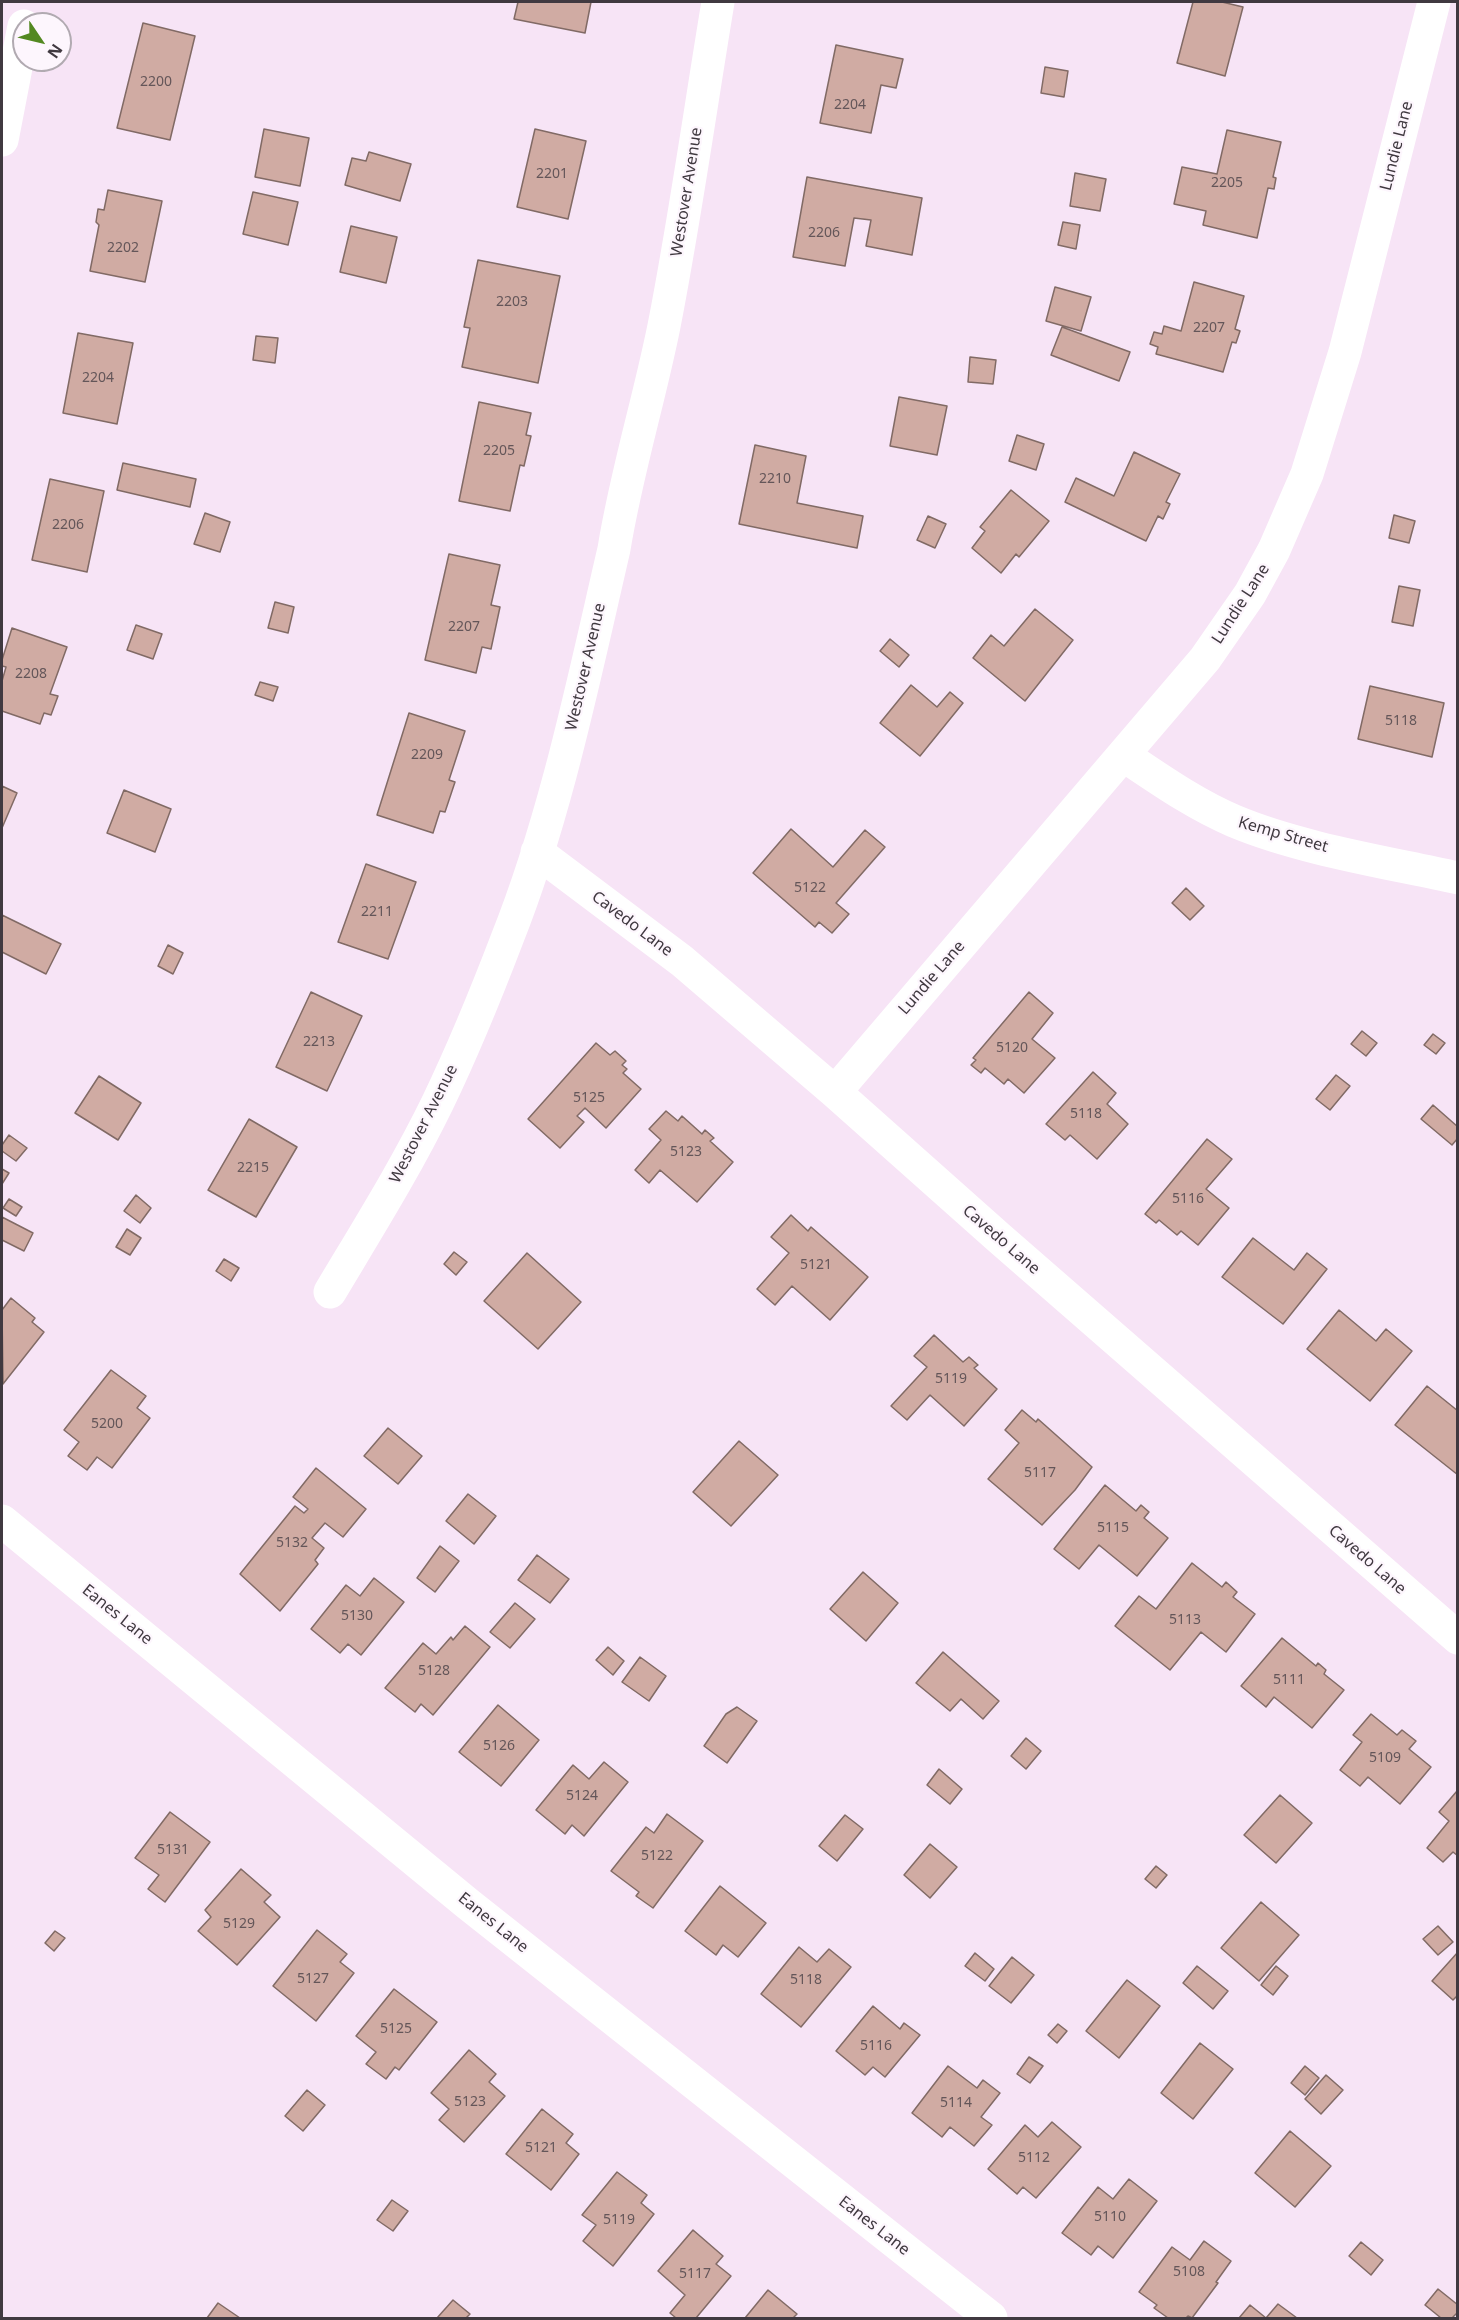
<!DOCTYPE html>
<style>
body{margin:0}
#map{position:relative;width:1459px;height:2320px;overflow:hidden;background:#f7e4f6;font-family:"Noto Sans",sans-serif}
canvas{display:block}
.frame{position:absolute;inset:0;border:3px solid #403940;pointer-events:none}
.north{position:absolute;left:12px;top:12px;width:60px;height:60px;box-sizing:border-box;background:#fdf6fd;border:2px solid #b1aab1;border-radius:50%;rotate:125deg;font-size:16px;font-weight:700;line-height:24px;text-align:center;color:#403940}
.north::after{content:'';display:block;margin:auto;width:21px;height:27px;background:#538821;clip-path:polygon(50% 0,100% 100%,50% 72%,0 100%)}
</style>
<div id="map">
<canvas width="1459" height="2320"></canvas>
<div class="frame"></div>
<div class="north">N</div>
</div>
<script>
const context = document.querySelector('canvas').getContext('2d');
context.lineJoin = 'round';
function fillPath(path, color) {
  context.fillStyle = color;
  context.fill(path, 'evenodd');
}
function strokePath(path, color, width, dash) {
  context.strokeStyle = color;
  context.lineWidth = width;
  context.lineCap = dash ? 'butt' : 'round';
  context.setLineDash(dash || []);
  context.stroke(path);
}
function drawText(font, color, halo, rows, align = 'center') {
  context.font = font + ' "Noto Sans",sans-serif';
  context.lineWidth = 4.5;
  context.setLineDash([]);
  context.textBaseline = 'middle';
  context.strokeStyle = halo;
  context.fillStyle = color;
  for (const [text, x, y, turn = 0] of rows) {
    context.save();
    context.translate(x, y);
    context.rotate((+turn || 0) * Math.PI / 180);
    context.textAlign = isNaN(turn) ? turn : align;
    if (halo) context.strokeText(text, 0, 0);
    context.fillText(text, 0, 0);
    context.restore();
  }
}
const building = new Path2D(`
 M518,2H591L585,33L514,19Z
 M1193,2H1222L1243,7L1225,76L1177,63Z
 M143,23L195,36L170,140L117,128Z
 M836,45L903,59L896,88L881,85L871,133L820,123Z
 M1045,67L1068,71L1064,97L1041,93Z
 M264,129L309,138L300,186L255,177Z
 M535,129L586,141L568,219L517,207Z
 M1227,130L1281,142L1273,177L1276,178L1274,189L1268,188L1257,238L1203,225L1206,211L1174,204L1182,167L1217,174Z
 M369,152L411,164L400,201L345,185L352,158L366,161Z
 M1075,173L1106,179L1100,211L1070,206Z
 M807,177L922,198L912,255L866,246L871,220L854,218L845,266L793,257Z
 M108,190L162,201L145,282L90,271L99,225L96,222L98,209L104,210Z
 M253,192L298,202L288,245L243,234Z
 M1063,222L1080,225L1076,249L1058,245Z
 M351,226L397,237L386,283L340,272Z
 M478,260L560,276L538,383L462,367L470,328L464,327Z
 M1194,282L1244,296L1235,329L1240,331L1236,343L1232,342L1223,372L1156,354L1158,347L1150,344L1154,332L1162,334L1164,326L1181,331Z
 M1055,287L1091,297L1081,331L1046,321Z
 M1062,327L1130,352L1119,381L1051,355Z
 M78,333L133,343L117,424L63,413Z
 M256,336L278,338L275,363L253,360Z
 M970,357L996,360L993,384L968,382Z
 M899,397L947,406L937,455L890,446Z
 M479,402L531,413L526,435L531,436L524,466L520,465L510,511L459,501Z
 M1017,435L1044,444L1036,470L1009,461Z
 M755,445L806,456L797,503L863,516L857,548L739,524Z
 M1134,452L1180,474L1166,502L1170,504L1163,519L1158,516L1146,541L1065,502L1076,478L1114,496Z
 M123,463L196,479L190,507L117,490Z
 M50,479L104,491L87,572L32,560Z
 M1011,490L1049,521L1019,557L1016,554L1001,573L972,548L985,531L980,527Z
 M205,513L230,522L220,552L194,544Z
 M1394,515L1415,521L1409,543L1389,538Z
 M928,516L946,524L935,548L917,540Z
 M449,554L500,565L491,605L500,607L491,649L482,647L476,673L425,660Z
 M1399,586L1420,590L1413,626L1392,622Z
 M275,602L294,607L288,633L268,628Z
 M1035,609L1073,640L1025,701L973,658L991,635L1004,646Z
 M136,625L162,634L153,659L127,650Z
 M12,628L67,647L50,694L58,696L51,715L44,713L40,724L2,711V681L6,667L2,666V660Z
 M890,639L909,655L899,667L880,651Z
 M260,682L278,687L273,701L255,695Z
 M911,685L937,707L950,692L963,703L920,756L880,723Z
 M1370,686L1444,703L1432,757L1358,739Z
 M409,713L465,731L449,780L455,782L445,812L440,811L433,833L377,815Z
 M2,786L17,793L2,828Z
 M124,790L171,809L155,852L107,833Z
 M791,829L833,867L865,830L885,847L836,903L849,914L832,933L819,922L815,927L753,873Z
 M366,864L416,882L388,959L338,942Z
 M1186,888L1204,906L1190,920L1172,903Z
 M2,915L61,944L46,974L2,952Z
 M168,945L183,953L173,974L158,966Z
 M311,992L362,1016L327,1091L276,1067Z
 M1029,992L1053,1013L1032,1039L1055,1058L1024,1093L1008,1079L1004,1084L985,1068L981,1073L971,1065L976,1060L973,1058Z
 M1362,1031L1377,1043L1366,1056L1351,1044Z
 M1433,1034L1445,1043L1436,1054L1424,1045Z
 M596,1043L610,1055L615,1051L626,1061L622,1065L627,1069L623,1073L641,1089L606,1128L585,1108L577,1116L584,1122L560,1148L528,1119Z
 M1093,1072L1116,1093L1107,1104L1128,1124L1097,1159L1070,1135L1065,1140L1046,1124Z
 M1336,1075L1350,1086L1330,1110L1316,1099Z
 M99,1076L141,1103L118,1140L75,1113Z
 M1433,1105L1458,1127V1138L1452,1145L1421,1119Z
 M666,1111L678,1121L682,1116L702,1134L705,1130L714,1138L710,1141L733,1162L697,1202L660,1170L649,1183L635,1170L661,1140L649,1129Z
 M249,1119L297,1147L256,1217L208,1190Z
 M9,1135L27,1148L16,1161L2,1151V1145Z
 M1207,1139L1232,1159L1206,1189L1229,1208L1198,1245L1181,1231L1177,1235L1159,1220L1156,1223L1145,1214Z
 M2,1169L9,1173L2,1184Z
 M136,1195L151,1208L140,1223L124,1211Z
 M9,1199L22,1207L16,1216L3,1208Z
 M791,1215L808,1231L811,1227L868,1277L830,1320L792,1286L775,1305L757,1289L789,1253L771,1237Z
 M2,1217L33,1233L24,1251L2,1240Z
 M127,1229L141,1238L130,1255L116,1247Z
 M1253,1238L1294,1270L1307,1253L1327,1269L1283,1324L1222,1277Z
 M454,1252L467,1262L456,1275L444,1264Z
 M527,1253L581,1302L538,1349L484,1301Z
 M224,1259L239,1268L231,1281L216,1271Z
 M11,1298L35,1318L32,1322L44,1332L3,1384L2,1310Z
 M1339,1310L1376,1341L1386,1329L1412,1351L1370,1401L1307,1349Z
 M934,1335L963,1362L969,1357L978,1365L974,1368L997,1389L964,1426L930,1395L907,1420L891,1406L927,1367L914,1356Z
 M111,1370L146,1396L137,1408L150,1418L112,1468L97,1457L87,1470L68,1456L79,1442L64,1430Z
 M1427,1386L1458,1411V1475L1395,1425Z
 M1022,1410L1036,1422L1038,1419L1092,1467L1075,1490L1042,1525L988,1479L1019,1443L1005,1430Z
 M388,1428L422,1456L398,1484L364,1456Z
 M739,1441L778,1475L731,1526L693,1492Z
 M316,1468L366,1509L343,1537L325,1523L312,1538L324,1548L315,1560L318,1564L280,1611L240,1574L295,1506L304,1513L308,1509L293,1497Z
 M1105,1485L1136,1511L1141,1505L1149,1512L1144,1518L1168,1538L1137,1576L1099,1545L1079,1569L1054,1549Z
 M468,1494L496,1516L474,1544L446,1521Z
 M440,1546L459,1561L435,1592L417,1578Z
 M537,1555L569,1579L550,1603L518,1580Z
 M1192,1563L1222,1587L1226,1582L1237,1592L1233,1597L1255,1614L1226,1652L1201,1632L1170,1670L1115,1626L1139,1596L1156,1609Z
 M863,1572L898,1603L866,1641L830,1609Z
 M374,1578L404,1602L361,1655L348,1644L340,1653L311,1629L346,1585L360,1596Z
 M515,1603L535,1619L510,1648L490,1632Z
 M465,1626L490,1647L433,1715L421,1704L415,1712L385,1688L423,1643L436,1654L451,1637L453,1640Z
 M1282,1638L1316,1666L1318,1663L1326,1670L1324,1674L1344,1690L1312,1728L1274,1697L1266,1707L1241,1686Z
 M608,1647L624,1661L613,1675L596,1660Z
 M943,1652L999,1701L983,1719L961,1699L950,1711L916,1683Z
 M640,1657L666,1676L649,1701L622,1682Z
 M498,1705L539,1740L501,1786L459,1752Z
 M737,1707L757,1721L727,1763L704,1746L726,1714Z
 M1371,1714L1397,1735L1402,1730L1416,1741L1409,1749L1431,1767L1400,1804L1368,1777L1360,1786L1340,1770L1362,1742L1353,1735Z
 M1026,1738L1041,1751L1026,1769L1011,1756Z
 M604,1762L628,1782L584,1836L572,1825L565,1834L536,1810L573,1765L589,1779Z
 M939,1769L962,1789L950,1804L927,1785Z
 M1457,1791L1458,1856L1453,1852L1443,1862L1427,1848L1449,1821L1439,1812Z
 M1280,1795L1312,1823L1276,1863L1244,1835Z
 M170,1812L210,1842L165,1902L148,1889L159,1875L135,1858Z
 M667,1814L703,1841L653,1908L636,1896L639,1892L611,1871L646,1827L654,1833Z
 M845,1815L863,1829L837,1861L819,1846Z
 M930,1844L957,1867L930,1898L904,1875Z
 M1156,1866L1167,1875L1156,1888L1145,1879Z
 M241,1869L271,1895L264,1902L280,1917L237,1965L198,1931L211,1917L205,1910Z
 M720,1886L766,1923L738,1957L723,1945L716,1955L685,1931Z
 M1261,1902L1299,1935L1259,1981L1221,1948Z
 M1438,1926L1453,1942L1438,1955L1423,1939Z
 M317,1930L347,1954L340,1962L354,1973L316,2021L273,1986Z
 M55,1931L65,1938L54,1951L45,1943Z
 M799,1947L817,1962L829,1949L851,1967L801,2027L761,1994Z
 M1458,1952V1995L1453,2000L1432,1981Z
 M975,1953L994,1969L985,1981L965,1966Z
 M1012,1957L1034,1975L1011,2003L989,1986Z
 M1197,1966L1228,1991L1213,2009L1183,1983Z
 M1276,1966L1288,1976L1273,1995L1261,1985Z
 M1127,1980L1160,2006L1119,2058L1086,2031Z
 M394,1989L437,2022L399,2070L395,2067L386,2079L366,2064L376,2052L356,2036Z
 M873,2006L900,2029L904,2023L920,2035L885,2077L873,2067L865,2075L836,2051Z
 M1058,2024L1067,2031L1057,2043L1048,2035Z
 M1200,2043L1233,2069L1193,2119L1161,2093Z
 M469,2050L496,2074L489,2082L505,2096L464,2142L439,2120L449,2109L431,2093Z
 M1029,2057L1043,2066L1030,2083L1017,2074Z
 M948,2066L977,2088L983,2080L1000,2093L981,2117L992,2125L974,2146L950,2127L942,2137L912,2113Z
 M1305,2066L1319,2078L1305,2095L1291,2083Z
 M1326,2075L1343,2090L1321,2114L1305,2099Z
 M307,2090L325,2105L303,2131L285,2116Z
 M542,2109L573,2134L566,2143L579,2154L551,2190L506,2154Z
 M1052,2122L1081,2147L1036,2198L1023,2187L1017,2194L988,2169L1025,2125L1038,2137Z
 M1290,2131L1331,2166L1295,2207L1255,2173Z
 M617,2172L647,2195L641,2203L654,2214L613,2266L583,2241L596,2225L582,2215Z
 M1129,2179L1157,2201L1113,2258L1098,2246L1091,2255L1062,2233L1098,2187L1113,2199Z
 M392,2200L408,2211L393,2231L377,2220Z
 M693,2230L723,2256L716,2264L731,2276L696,2318H676L670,2313L685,2295L658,2271Z
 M1204,2241L1231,2261L1216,2282L1218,2283L1192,2318L1188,2316L1186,2318H1168L1154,2308L1157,2305L1139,2292L1172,2247L1190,2260Z
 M1361,2242L1383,2260L1371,2275L1349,2256Z
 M1438,2289L1458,2305V2312L1452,2318H1441L1425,2305Z
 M768,2290L797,2314L793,2318H745Z
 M453,2300L470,2314L466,2318H437Z
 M218,2303L240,2318H207Z
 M1278,2304L1297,2318H1266Z
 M1250,2305L1266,2318H1239Z`);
const minor = new Path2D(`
 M2,140L24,26
 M1123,755C1159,779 1194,804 1234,821C1301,849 1386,862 1458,878
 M537,852L682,961L835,1092L998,1237L1458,1638
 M835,1092L1205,659L1250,594L1274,550L1307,474L1345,352L1434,2
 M330,1292C367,1230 406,1168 438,1102C463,1050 486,994 507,939C556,816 584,678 614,549C626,474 649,401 664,326C685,219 700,110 718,2`);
const tertiary = new Path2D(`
 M2,1521L468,1904L991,2318`);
const numberNames = [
 ["2200",156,82],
 ["2204",850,105],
 ["2201",552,174],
 ["2205",1227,183],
 ["2206",824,233],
 ["2202",123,248],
 ["2203",512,302],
 ["2207",1209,328],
 ["2204",98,378],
 ["2205",499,451],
 ["2210",775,479],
 ["2206",68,525],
 ["2207",464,627],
 ["2208",31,674],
 ["5118",1401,721],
 ["2209",427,755],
 ["5122",810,888],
 ["2211",377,912],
 ["2213",319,1042],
 ["5120",1012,1048],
 ["5125",589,1098],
 ["5118",1086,1114],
 ["5123",686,1152],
 ["2215",253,1168],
 ["5116",1188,1199],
 ["5121",816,1265],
 ["5119",951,1379],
 ["5200",107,1424],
 ["5117",1040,1473],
 ["5115",1113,1528],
 ["5132",292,1543],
 ["5130",357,1616],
 ["5113",1185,1620],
 ["5128",434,1671],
 ["5111",1289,1680],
 ["5126",499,1746],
 ["5109",1385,1758],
 ["5124",582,1796],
 ["5131",173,1850],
 ["5122",657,1856],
 ["5129",239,1924],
 ["5127",313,1979],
 ["5118",806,1980],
 ["5125",396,2029],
 ["5116",876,2046],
 ["5123",470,2102],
 ["5114",956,2103],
 ["5121",541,2148],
 ["5112",1034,2158],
 ["5110",1110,2217],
 ["5119",619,2220],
 ["5108",1189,2272],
 ["5117",695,2274]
];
const streetNames = [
 ["Lundie Lane",1397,146,-76],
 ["Westover Avenue",687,192,-81],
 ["Lundie Lane",1241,604,-57],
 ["Westover Avenue",586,667,-77],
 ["Kemp Street",1283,835,16],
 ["Cavedo Lane",632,924,37],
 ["Lundie Lane",932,978,-49],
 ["Westover Avenue",424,1124,-63],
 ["Cavedo Lane",1001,1240,41],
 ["Cavedo Lane",1367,1560,41],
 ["Eanes Lane",117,1615,39],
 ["Eanes Lane",493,1923,39],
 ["Eanes Lane",874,2226,38]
];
fillPath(building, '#d0aba3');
strokePath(building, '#816a65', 1.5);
strokePath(minor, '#fff', 33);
strokePath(tertiary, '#fff', 33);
drawText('14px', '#645659', null, numberNames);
drawText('16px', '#403940', '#fdf6fd', streetNames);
</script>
